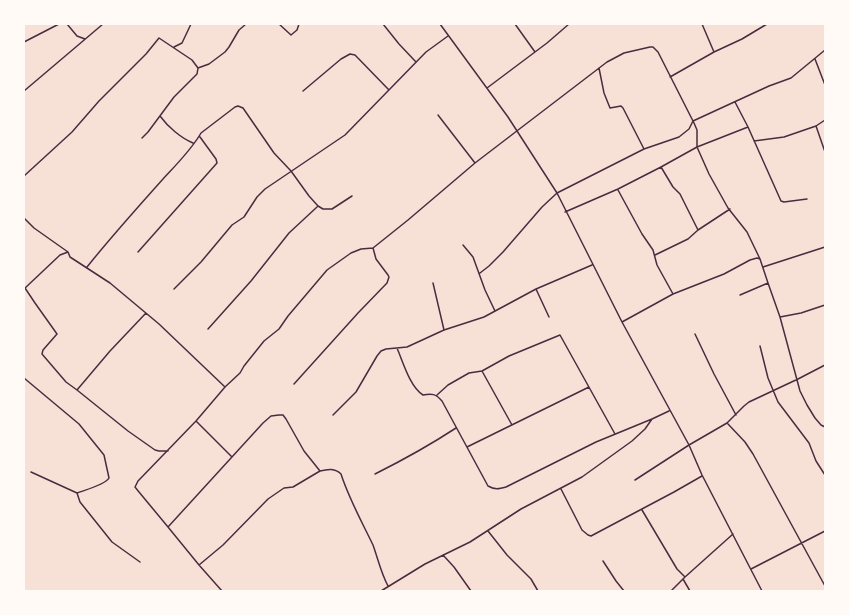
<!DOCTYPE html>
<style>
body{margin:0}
#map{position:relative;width:849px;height:615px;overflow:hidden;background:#f7e1d7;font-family:Quicksand,sans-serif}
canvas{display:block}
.frame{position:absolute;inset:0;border:25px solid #fffaf5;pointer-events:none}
</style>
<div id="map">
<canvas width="849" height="615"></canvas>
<div class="frame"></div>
</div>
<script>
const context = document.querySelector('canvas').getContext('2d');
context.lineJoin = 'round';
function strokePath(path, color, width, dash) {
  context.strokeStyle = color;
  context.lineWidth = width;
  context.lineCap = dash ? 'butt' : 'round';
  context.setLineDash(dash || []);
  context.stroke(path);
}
const minor = new Path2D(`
 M67,24L77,36L85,39
 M279,24L291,35L297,30L299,24
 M383,24L399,44L416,62
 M440,24L508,117L557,193L622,322L689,445L702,475L762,591
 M515,24L535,52
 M702,24L714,52
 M24,42L59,24
 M174,47L182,43L191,24
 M815,59L825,85
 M198,68L209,64L225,52L229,47L239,30L246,24
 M599,68L604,93L610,108L621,106L623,108L644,149
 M670,77L714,52L742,39L767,24
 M487,88L547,43L569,24
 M24,91L103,24
 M303,91L341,59L350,54L355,55L389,90
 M735,102L748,127L781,201L784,202L807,199
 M438,115L475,163
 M160,116C168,127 181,138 193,143
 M825,120L816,126L825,152
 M754,141L784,137L816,126
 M661,167L673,187L680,194L698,230
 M24,176L72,132L99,101L146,54L159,38L192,60L198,68L197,74L174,97L148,132L142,138
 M618,190L642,234L653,250L657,265L673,294
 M565,212L618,189L661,167L697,147L748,127
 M24,218L34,228L68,252L70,257L110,283L159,324L225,387
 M463,245L473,257L485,290L495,311
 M138,252L217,163L216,159L200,137
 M655,255L688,239L698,230L730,209
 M87,267C111,237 137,208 163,179C176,165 192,149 201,133L235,107L238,106L243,108L274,153L291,171L309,196L318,206L323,209H332L352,196
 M763,267L825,247
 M480,273L489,266L503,252L542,207L557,193L644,149L679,137L689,129L693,121L769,86L791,78L825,50
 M433,283L444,330
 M25,288L35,303L57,334L43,350L42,354L66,382L77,390L110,351L146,313
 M24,289L60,255L68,252
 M174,289L201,262L232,225L244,217L257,197L265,189L345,135L426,52L448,36
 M536,289L549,317
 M740,295L768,283
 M780,317L801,313L825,305
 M622,322L673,294L724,274L750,260L757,258L760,259
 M208,329L251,281L289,233L317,207
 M695,334L714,374L736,415
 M760,346L768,378L778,402L809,443L816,461L825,475
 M397,348C403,362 410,387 423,395C432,393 436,394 442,401L488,486C495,490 499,489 506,487L596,442L652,419
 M482,371L512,425
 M24,378L79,424L104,455L109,478C105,485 85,490 77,493L31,472
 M294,384L358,313L387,283L389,277L388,275L376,259L373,248
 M77,390L128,431L155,450L159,451H168
 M437,395L448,385L469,373L482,371L509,356L560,335L615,434
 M279,415H283L286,419L304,451L320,471L293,487L284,488L268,499L223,545L199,565L168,527L263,423L271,416Z
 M333,415L356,392L377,356L381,351L386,349L407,347L444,330L484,317L536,289L592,265
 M196,421L232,457
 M728,424L745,442L753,454L825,586
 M467,447L589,387
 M320,471C328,469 335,468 341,474C349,499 362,522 373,545C378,559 381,573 388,586
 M375,474C403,460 430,445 456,428
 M635,480L689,445L727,423L744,406L749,402L798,379L825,365
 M561,489L582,530L588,535L591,536L674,492L702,476
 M77,493L80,502L112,542L140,562
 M642,510L677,569L685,577
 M168,527L139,492L135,487L138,481L196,421L225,387L240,373L244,366L264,341L279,329L288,316L327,270L351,253L361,249L373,248L408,220L475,163L607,62L624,53L650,47H653L658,52L694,123L697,130V147L709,174L728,208L747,232L760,259L768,283L780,317L800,391L807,405L815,418L821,425L825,427
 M488,531L507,555L531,579L538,591
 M443,555L454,567L471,591
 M603,561L616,581L624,591
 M199,565L222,591
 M751,569L825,531
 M683,579L690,591
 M381,591L425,564L470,542L521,509L582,477L632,441L645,429L652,419L669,411
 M671,591L685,577L733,534`);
strokePath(minor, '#4a2c40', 1.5);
</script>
